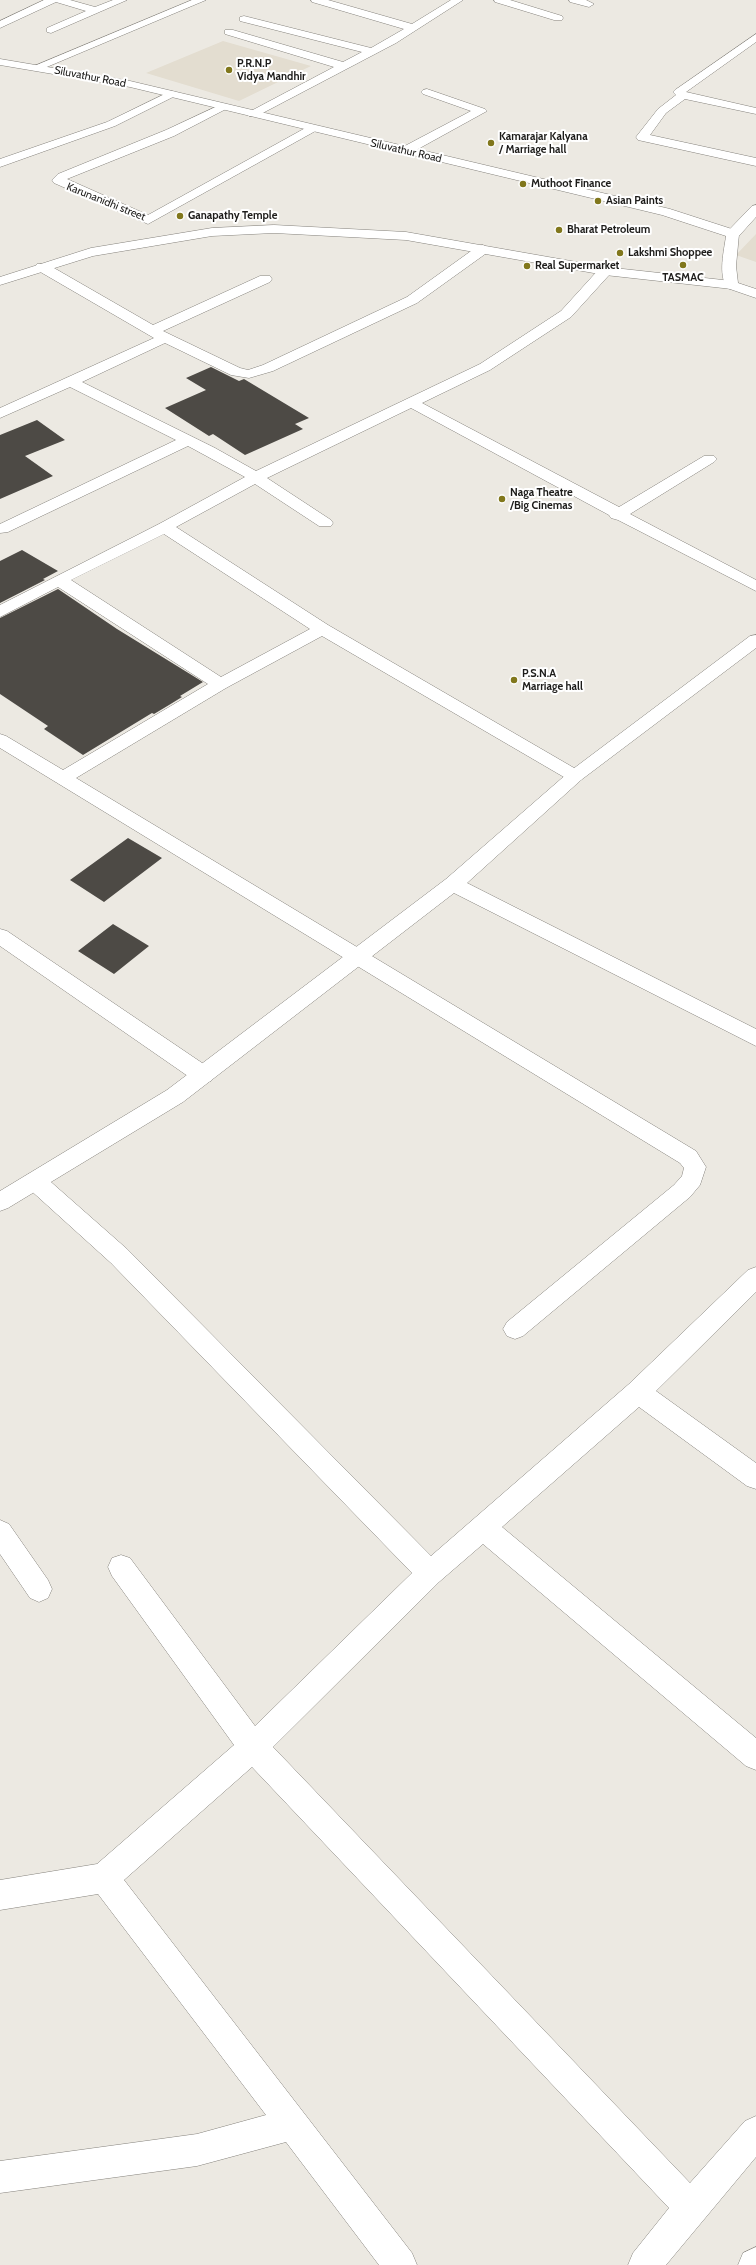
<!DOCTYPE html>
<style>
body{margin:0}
canvas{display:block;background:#ece9e2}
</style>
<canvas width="756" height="2265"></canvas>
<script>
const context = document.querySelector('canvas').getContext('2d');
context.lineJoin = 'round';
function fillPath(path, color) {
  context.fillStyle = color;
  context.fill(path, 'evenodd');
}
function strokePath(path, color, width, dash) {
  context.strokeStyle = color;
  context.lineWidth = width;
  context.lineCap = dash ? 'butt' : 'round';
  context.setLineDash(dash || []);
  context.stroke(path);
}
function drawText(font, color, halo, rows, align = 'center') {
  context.font = font + ' Cabin,sans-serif';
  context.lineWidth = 4;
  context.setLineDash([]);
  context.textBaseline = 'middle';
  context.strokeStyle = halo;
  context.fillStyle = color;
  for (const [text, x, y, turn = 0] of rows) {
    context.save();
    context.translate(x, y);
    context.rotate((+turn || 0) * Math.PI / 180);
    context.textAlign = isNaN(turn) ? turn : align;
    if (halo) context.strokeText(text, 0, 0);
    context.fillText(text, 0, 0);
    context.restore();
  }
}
const built = new Path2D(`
 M223,41L311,66L239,101L146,73Z
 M756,234V262L736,255Z`);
const building = new Path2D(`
 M211,367L239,381L244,379L309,418L295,424L303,429L245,455L213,434L209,436L165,408L206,390L186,378Z
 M37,420L65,440L25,456L53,476L0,499V435Z
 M22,550L58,571L43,579L45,580L0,603V561Z
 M58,589L117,629L203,682L180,696L182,697L169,705L154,714L152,713L83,755L44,729L48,726L0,694V618Z
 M128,838L162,858L104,902L70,880Z
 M113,924L149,946L114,974L78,951Z`);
const minor = new Path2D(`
 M44,0H70L95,7L113,0H127L51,33L47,32V28L86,11L56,2L0,28V21Z
 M192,0H206L42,69L38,70L32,67Z
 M311,0H328L412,24L451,0H463L396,43L257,116H249L247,114L249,112L334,67L225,34V30H233L343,62L362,52L240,21V17L244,16L371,48L404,29L312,2Z
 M494,0H510L562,16L563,18L562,20H554L495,2Z
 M569,0H586L594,4L589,7L570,2Z
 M756,34V42L686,92L756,108V114L685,99L666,113L650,135L756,158V166L638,140L636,137L658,109L676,95L673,92L675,90Z
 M427,89L485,109L487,111L409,154H401L399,151L401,148L471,111L423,94L421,92L423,90Z
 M171,91L175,92L177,94L175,96L115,126L0,167V159L107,122Z
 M222,104L228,107L226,109L174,136L67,179L148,215L309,126H317L319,129L148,224L54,183L52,180L58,174L166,130Z
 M483,245L490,249L488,252L417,303L273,371L249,378L231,375L165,343L82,382L215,448L256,471L480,364L561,311L600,268H610L612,271L610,274L571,317L490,370L422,403L619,507L704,456H714L717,459L714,462L630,514L756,580V591L618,520L611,518L609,515L411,408L267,478L331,520L333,523L331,526H319L255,484L176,527L328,625L581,772L584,776L581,780L575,782L569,780L322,636L226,688L76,778L696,1151L706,1167L700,1185L690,1197L523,1336L515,1339L507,1336L503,1329L507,1322L674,1185L682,1176L684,1168L680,1163L0,748V734L6,736L63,770L208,684L58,587L0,617V605L159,524L245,477L188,446L8,532L0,533V524L176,440L70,387L0,418V408L154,338L37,270L35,267L37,264H47L153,325L260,276H270L272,279L270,282L163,331L240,368L248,370L263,365L407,297L478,246ZM164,534L310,629L221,677L71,580Z
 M0,929L7,931L211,1069L214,1075L211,1081L203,1083L195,1081L0,946Z
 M35,1172L43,1175L127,1249L431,1556L629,1384L748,1270L756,1267V1292L656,1391L756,1463V1489L747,1486L639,1407L502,1527L756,1738V1770L746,1766L483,1544L439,1582L273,1747L690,2183L745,2121L756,2116V2157L666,2265H628L633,2253L669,2208L252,1767L124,1880L412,2253L417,2265H379L286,2142L197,2166L0,2193V2161L197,2134L266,2115L98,1894L0,1910V1880L97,1864L234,1745L112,1576L108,1567L112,1558L121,1555L130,1558L255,1726L412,1573L111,1263L27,1187L24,1181L27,1175Z
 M0,1520L9,1524L48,1580L52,1589L48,1598L39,1602L30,1598L0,1554Z`);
const tertiary = new Path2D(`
 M756,205V217L738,237H728L727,234L728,231L752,206Z
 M756,635V648L581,780L467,883L756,1029V1046L454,893L183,1102L8,1208L0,1211V1191L167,1090L446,879L569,772L750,636Z
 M756,2247V2265H738L743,2253Z`);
const secondary = new Path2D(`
 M274,225L406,232L605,267L732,281L739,285L732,289L605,275L406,240L274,233L212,236L93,256L0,285V277L91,248L212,228Z`);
const primary = new Path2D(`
 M0,59L130,81L670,209L738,231L739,234L736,266L738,283L756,289V298L727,288C718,274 724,251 726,236L662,215L130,87L0,65Z`);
const markers = [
 [229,70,4,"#81771c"],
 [491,143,4,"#81771c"],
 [523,184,4,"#81771c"],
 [598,201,4,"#81771c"],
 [180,216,4,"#81771c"],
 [559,230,4,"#81771c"],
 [620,253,4,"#81771c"],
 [683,265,4,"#81771c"],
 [527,266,4,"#81771c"],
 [502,499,4,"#81771c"],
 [514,680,4,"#81771c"]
];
const farPoinames = [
 ["P.R.N.P",237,64],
 ["Vidya Mandhir",237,77],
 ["Kamarajar Kalyana",499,137],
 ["/ Marriage hall",499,150],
 ["Muthoot Finance",531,184],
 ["Asian Paints",606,201],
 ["Ganapathy Temple",188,216],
 ["Bharat Petroleum",567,230],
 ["Lakshmi Shoppee",628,253],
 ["Real Supermarket",535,266],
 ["TASMAC",683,278,"center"],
 ["Naga Theatre",510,493],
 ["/Big Cinemas",510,506],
 ["P.S.N.A",522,674],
 ["Marriage hall",522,687]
];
const farStreetnames = [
 ["Siluvathur Road",90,77,11],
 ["Siluvathur Road",406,151,13],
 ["Karunanidhi street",106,202,22]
];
fillPath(built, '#e3ddd0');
fillPath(building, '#4d4a45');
strokePath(minor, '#85827c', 1);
strokePath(tertiary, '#85827c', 1);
strokePath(secondary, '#85827c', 1);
strokePath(primary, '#85827c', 1);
fillPath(minor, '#fff');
fillPath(tertiary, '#fff');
fillPath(secondary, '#fff');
fillPath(primary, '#fff');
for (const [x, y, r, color] of markers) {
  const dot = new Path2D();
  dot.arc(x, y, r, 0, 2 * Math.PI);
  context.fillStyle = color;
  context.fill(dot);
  strokePath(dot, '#fff', 1.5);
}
drawText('bold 11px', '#1d1c1a', '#fff', farPoinames, 'left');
drawText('11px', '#1d1c1a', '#fff', farStreetnames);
</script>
